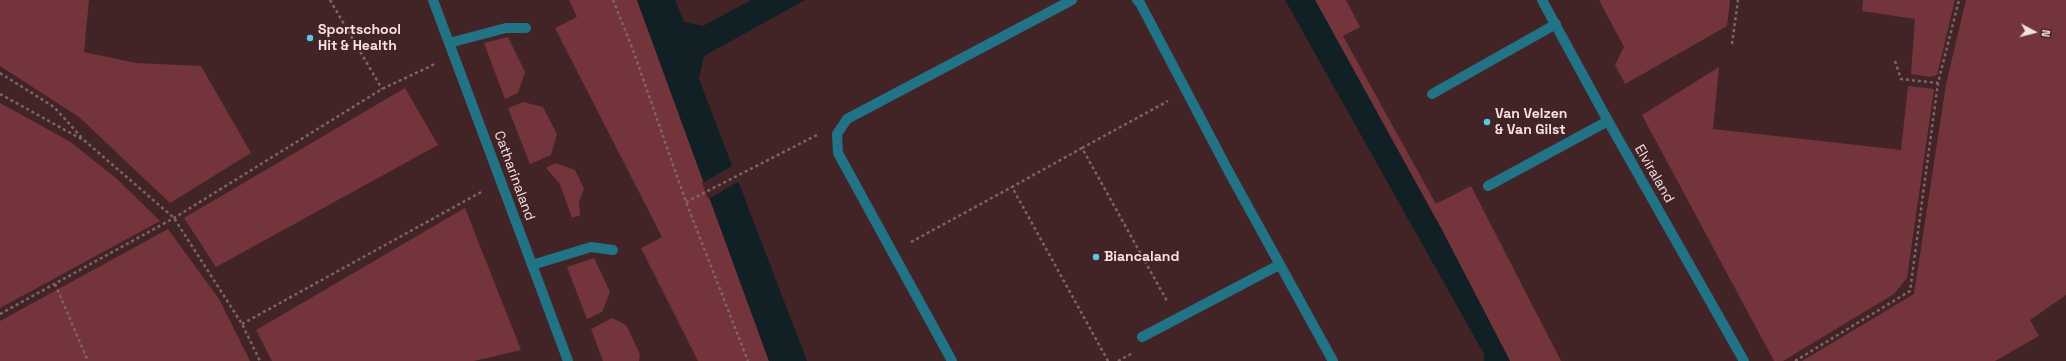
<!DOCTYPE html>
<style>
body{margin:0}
#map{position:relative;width:2066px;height:361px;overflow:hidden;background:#422427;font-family:"Space Grotesk",sans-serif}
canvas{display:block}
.north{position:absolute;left:2014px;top:12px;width:40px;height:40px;-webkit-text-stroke:3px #422427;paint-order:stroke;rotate:97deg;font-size:11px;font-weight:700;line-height:16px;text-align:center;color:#f6e2e3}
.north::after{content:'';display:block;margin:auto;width:14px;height:18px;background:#f6e2e3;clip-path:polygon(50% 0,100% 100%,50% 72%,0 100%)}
</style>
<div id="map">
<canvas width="2066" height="361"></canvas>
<div class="north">N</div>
</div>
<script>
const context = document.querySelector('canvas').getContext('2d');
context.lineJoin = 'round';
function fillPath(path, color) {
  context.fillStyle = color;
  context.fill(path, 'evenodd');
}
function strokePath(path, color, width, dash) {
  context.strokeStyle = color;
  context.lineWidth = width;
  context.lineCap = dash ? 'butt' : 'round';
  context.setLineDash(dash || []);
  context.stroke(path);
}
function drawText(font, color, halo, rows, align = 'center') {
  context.font = font + ' "Space Grotesk",sans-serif';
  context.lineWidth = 3.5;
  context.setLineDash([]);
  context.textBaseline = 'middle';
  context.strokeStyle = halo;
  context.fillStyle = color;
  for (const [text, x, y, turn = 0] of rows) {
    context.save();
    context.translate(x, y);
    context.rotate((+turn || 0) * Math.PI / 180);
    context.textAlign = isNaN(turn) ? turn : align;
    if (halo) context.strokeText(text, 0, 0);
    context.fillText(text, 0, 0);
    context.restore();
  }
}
const green = new Path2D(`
 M0,0H89L84,52L136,63L201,66L251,153L170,203L79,117L0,66Z
 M569,0H637L769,361H698L641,248L662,237L555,28L577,17Z
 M1315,0H1346L1360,27L1343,36L1436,204L1471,186L1561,361H1510L1442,230Z
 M1599,0H1730L1727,26L1625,84L1615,65L1624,47Z
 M1863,0H1955L1937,75L1930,77L1911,74L1915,19L1862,11Z
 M1966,0H2066V295L2030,320L2039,336L1995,361H1802L1914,294L1946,84Z
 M508,37L525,72L518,93L505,99L484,43Z
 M1719,67L1713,129L1901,150L1908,86L1934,89L1907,278L1894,294L1783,361H1774L1642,115Z
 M405,88L438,145L216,267L184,218Z
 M523,102L543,107L557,134L551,155L530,164L508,108Z
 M0,103L69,141L116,178L160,221L0,308Z
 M555,163L575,170L584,189L579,202L580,215L572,218L560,184L546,168Z
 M465,208L521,350L474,361H272L256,330Z
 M168,229L219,299L250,361H0V321Z
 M594,258L610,292L602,312L587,319L567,267Z
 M612,318L626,325L640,354L639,361H603L591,329Z`);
const water = new Path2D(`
 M637,0H675L684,22L703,26L751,0H805L704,56L699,79L807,361H769Z
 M1285,0H1315L1442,230L1510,361H1484V354Z`);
const pier = new Path2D(`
 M734,165L740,181L708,199L702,183Z`);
const path = new Path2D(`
 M330,0L382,89
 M613,0L633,50L686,202L748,361
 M1732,44L1738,0
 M1895,61L1901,79L1938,83
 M0,73L54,107L83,139
 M0,94L85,141L174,218L242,324L260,361
 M1082,148L1168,101
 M686,202L817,135
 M911,242L1012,187
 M55,284L88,361
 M0,314L174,218L382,89L435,64
 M242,324L483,191
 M1108,361L1012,187L1082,148L1167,301
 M1118,361L1131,354
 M1795,361L1910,291L1938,83L1959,0`);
const minor = new Path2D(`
 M433,0L568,361
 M1137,0L1140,3L1230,174L1333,361
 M1542,0L1608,121L1744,361
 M449,43L506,28H526
 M1432,94L1556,24
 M1488,186L1608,121
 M532,265L591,247L613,250
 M1142,337L1279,265
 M952,361L838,153L837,134L847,119L1072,0`);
const markers = [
 [310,38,4,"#59c8e4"],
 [1487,122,4,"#59c8e4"],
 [1096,257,4,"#59c8e4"]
];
const poiNames = [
 ["Sportschool",318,30],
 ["Hit & Health",318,46],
 ["Van Velzen",1495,114],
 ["& Van Gilst",1495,130],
 ["Biancaland",1104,257]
];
const streetNames = [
 ["Elviraland",1654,174,60],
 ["Catharinaland",514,176,70]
];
fillPath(green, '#74343b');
fillPath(water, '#102024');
fillPath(pier, '#422427');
strokePath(path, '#7e6466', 2.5, [3, 3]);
strokePath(minor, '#237386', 10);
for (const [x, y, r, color] of markers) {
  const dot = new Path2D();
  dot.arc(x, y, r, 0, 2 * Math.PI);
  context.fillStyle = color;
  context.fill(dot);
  strokePath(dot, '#422427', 1.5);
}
drawText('bold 14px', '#f6e2e3', '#422427', poiNames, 'left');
drawText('14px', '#f6e2e3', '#422427', streetNames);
</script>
